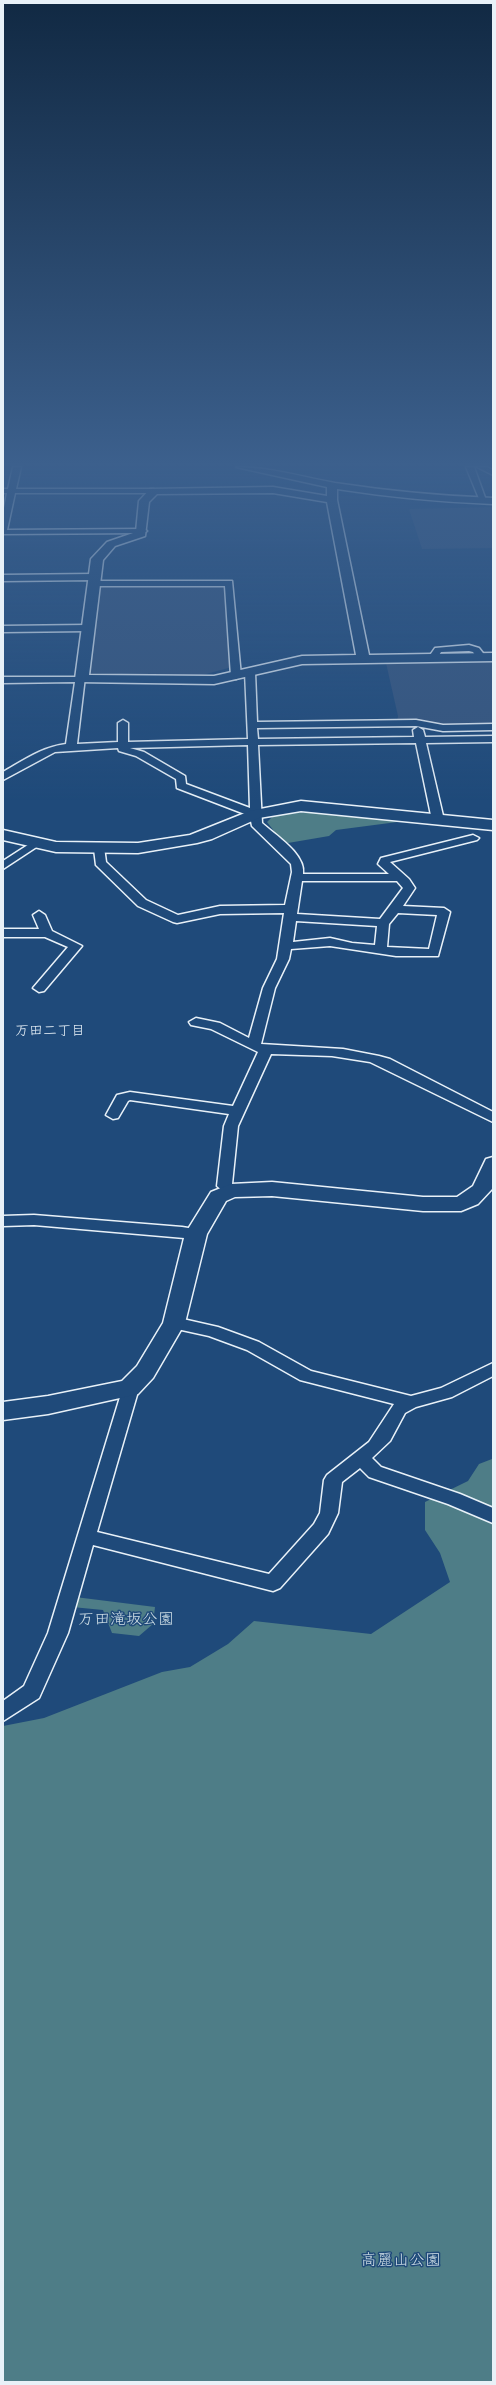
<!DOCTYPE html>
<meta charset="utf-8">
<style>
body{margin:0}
#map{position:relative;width:496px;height:2385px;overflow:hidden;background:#1f4a7a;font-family:Delius,sans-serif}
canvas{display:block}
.frame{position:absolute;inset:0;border:4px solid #e8f1f8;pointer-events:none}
</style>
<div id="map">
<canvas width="496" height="2385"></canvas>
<div class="frame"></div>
</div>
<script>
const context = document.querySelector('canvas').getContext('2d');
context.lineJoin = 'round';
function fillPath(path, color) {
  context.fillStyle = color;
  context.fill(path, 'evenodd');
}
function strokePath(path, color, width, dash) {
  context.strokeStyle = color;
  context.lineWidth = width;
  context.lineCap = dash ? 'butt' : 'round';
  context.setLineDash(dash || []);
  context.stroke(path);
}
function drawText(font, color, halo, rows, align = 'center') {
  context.font = font + ' Delius,"Klee One",sans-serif';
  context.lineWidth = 3;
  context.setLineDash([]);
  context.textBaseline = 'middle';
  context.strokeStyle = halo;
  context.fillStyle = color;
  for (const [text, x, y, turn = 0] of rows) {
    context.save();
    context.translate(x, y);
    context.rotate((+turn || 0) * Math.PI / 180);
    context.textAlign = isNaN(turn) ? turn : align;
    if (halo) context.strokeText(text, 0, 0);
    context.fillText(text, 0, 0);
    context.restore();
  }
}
const built = new Path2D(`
 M493,507V548L422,549L409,509Z
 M225,585L232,667L195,677L88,675L98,586Z
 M493,661V726H446L397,722L398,716L386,663Z`);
const green = new Path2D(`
 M310,812L405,821L336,830L329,836L288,843L277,835L267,822L274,815Z
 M492,1459L493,2382H3V1726L44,1718L162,1672L190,1667L228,1644L254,1621L371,1634L450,1582L440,1553L425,1530V1502L468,1481L479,1464Z
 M75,1597L155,1607L153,1624L139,1636L112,1633L103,1610L72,1607Z`);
const street = new Path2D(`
 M13,467H21L16,489H154L158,491L154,493H15L7,530L143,529L147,531L143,533L3,534V513L7,493H3V489H8Z
 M466,467H474L487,503L480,501Z
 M477,467H487L493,470V475Z
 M3,575L94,574L98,577L94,580L3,581Z
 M93,581H232L241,676L236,679L231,676L225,586H90V582Z
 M3,626L87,625L92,628L87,631L3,632Z
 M469,645L479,648L486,657L484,659H478L473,652L469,651L441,652L436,660L433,661L428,658L435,648Z
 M250,669L255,672L257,722L416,720L443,725L493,724V730L443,731L416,726L257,728L258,739L414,737L413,730L418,727L423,730L425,737L493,736V742L426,743L444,820L438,823L432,820L416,743L258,745L262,823C275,835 306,854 303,874H389L378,864L381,858L473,835L479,838L477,840L390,862L409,879L415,888L403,906L444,908L450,912L438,956H396L330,946L291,949L289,959L275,988L261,1044L343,1049L379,1056L390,1059L493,1112V1122L370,1062L332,1056L271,1054L238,1126L232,1184L238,1191L231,1196L226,1194L217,1186L224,1126L229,1114L130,1100L128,1101L118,1118L113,1119L106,1115L117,1095L130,1092L233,1106L258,1052L211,1029L191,1025L189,1022L196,1018L220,1023L249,1038L263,988L277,959L284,913L220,914L177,923L173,922L138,906L96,865L94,849L96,847H104L106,862L146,900L178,915L220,906L285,905L292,872L291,864L252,826L250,816L177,788L176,779L136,756L119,751L118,748L55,752L3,780V772C24,760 42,747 66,744L75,682L3,683V677H85L77,744L118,742V723L123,720L128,723V742L248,739L245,672ZM248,745L250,808L186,784L185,776L144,752L130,748ZM302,881H397L403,888L380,919L297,914ZM398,913L437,915L429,949L387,947L389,924ZM296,921L377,926L375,945L352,943L330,938L293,942Z
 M34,841L40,844L38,846L3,869V861Z
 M39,911L45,915L52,931L82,946L44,991L39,992L33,988L68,947L45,937H3V929H39L33,915Z
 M34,1215L182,1227L201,1230L204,1234L201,1238L196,1239L34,1225L3,1226V1216Z
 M174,1317L218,1327L259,1342L311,1371L411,1396L441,1388L493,1363V1376L452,1397L416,1407L405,1413L390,1441L372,1458L381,1467L460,1494L493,1508V1523L448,1504L369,1477L360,1468L342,1482L338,1513L328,1534L280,1588L273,1591L93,1545L68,1633L39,1698L3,1721V1701L24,1686L48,1633L124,1384L130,1382L136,1384L139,1388L97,1532L269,1574L314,1524L320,1513L324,1480L327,1475L369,1442L394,1404L300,1380L247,1350L209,1336L168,1327L166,1323L168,1319Z`);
const secondary = new Path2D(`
 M236,467C270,467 302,477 335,483C388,491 440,496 493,498V504C441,502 389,497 337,489V500L369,655L493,653V661L302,664L214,684L77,682L75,679L91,559L107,542L136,532L139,501L150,489L273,487L327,496V487ZM273,493L327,502L356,655L302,656L214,676L89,675L103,560L115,546L145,536L149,502L157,494Z
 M301,801L493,820V830L301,811L259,818L212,839L197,843L138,853L56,852L3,840V830L56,842L138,843L190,835L250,811Z
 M493,1157L492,1189L478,1204L461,1211H423L272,1196L235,1197L226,1201L207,1234L185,1323L153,1378L138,1394L48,1414L3,1420V1402L48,1396L122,1381L137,1366L163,1323L185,1234L211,1192L231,1184L272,1182L423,1197H457L473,1186L486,1159Z`);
const neighbourhoodNames = [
 ["万田二丁目",50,1031]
];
const nearParknames = [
 ["万田滝坂公園",126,1619],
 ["高麗山公園",401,2260]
];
fillPath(built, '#35557e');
fillPath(green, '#4e7d87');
strokePath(street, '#e8f1f8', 3);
strokePath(secondary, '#e8f1f8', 3);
fillPath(street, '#1f4a7a');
fillPath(secondary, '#1f4a7a');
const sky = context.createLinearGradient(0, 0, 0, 801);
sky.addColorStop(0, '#112943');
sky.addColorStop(0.58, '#3c608d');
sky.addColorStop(1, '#3c608d00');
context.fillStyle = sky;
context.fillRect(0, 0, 496, 801);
drawText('14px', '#e8f1f8', '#1f4a7a', neighbourhoodNames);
drawText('16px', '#d1e0e7', '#1f4a7a', nearParknames);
</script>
